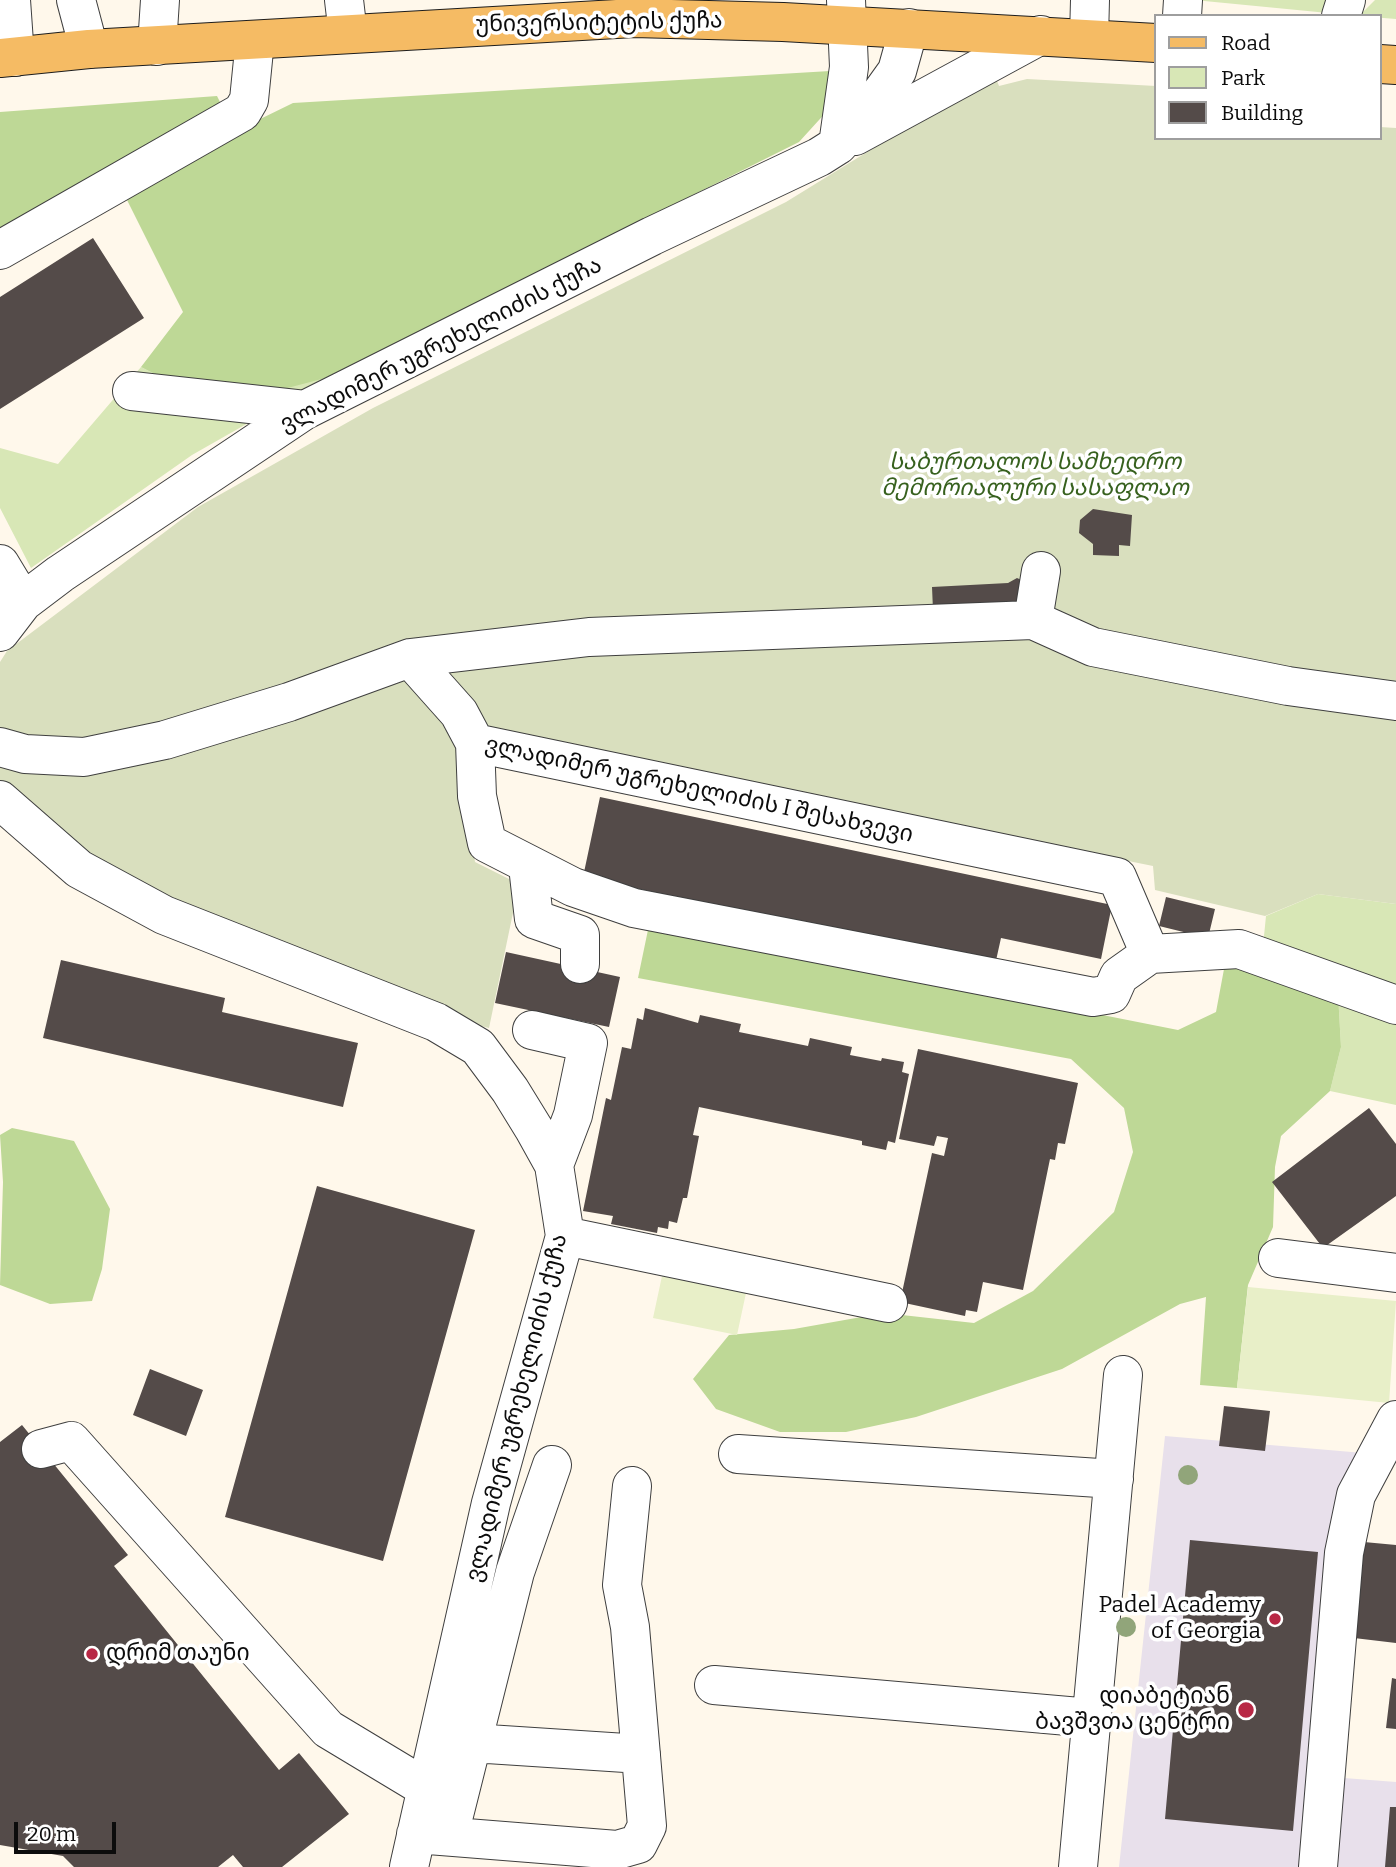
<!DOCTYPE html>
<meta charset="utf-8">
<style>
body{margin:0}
#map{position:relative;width:1396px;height:1867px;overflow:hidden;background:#fff8eb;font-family:Bitter,serif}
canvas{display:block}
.legend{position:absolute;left:1154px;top:14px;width:228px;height:126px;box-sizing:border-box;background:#fff;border:2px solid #9e9e9e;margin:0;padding:9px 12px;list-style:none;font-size:21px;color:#0c0c0c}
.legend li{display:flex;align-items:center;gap:14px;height:35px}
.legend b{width:35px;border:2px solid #9e9e9e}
.scale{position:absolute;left:14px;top:1822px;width:102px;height:32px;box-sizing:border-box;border:4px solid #0c0c0c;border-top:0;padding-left:9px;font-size:21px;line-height:24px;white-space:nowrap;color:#0c0c0c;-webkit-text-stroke:5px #fff;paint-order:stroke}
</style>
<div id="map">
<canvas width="1396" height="1867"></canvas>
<ul class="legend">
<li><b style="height:9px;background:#f5bb64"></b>Road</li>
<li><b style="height:19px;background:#d8e7b6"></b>Park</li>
<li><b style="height:19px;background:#544b49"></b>Building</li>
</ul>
<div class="scale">20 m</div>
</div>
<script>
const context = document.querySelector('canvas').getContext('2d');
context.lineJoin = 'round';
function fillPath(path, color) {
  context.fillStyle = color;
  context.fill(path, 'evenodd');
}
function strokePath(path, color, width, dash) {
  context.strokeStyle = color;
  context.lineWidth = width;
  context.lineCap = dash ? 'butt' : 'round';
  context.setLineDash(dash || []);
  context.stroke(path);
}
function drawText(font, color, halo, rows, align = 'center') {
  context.font = font + ' Bitter,"Noto Sans Georgian",serif';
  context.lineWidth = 7;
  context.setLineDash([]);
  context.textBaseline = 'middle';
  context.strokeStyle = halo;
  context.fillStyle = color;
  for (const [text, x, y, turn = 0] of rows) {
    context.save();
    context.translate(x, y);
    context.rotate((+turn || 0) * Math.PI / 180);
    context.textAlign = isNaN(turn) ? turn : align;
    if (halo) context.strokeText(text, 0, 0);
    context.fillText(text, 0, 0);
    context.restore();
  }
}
const industrial = new Path2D(`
 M1165,1436L1375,1454L1307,1867H1119Z
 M1344,1778L1396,1782V1867H1335Z`);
const green = new Path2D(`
 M1194,0H1330L1328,13Z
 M1375,0H1396V19L1359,16Z
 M141,367L184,389L329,377L192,455L31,568L0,508V448L58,464Z
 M1318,894L1396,904V991L1263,946L1266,916Z
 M1338,993L1396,1014V1105L1330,1091L1341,1047Z`);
const forest = new Path2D(`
 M830,71L829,109L799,142L329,377L235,402L184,389L141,367L183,312L125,196L248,125L293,103Z
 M217,96L221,104L0,237V112Z
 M649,925L1178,1030L1216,1012L1227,953L1338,993L1341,1047L1330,1091L1281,1136L1275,1167L1273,1227L1248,1285L1237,1388L1200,1385L1206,1297L1180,1304L1062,1369L916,1417L846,1432H780L716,1409L693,1379L729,1335L794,1329L884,1313L974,1323L1033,1291L1114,1212L1133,1152L1124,1108L1071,1059L638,978Z
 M12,1128L74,1141L110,1209L102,1269L92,1301L50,1304L0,1285L3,1182L0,1135Z`);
const cemetery = new Path2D(`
 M1027,79L1156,86V138H1380V127L1396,128V904L1318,894L1265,916L1155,890L1153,866L458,725L459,756L475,862L519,884L489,1028L441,1016L208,924L65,841L0,785V662L7,651L198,507L373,408L786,202L971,88L997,81L999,86Z`);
const pitch = new Path2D(`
 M662,1276L746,1293L737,1335L653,1318Z
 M1248,1287L1396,1301L1389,1403L1237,1388Z`);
const building = new Path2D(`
 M93,238L144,318L0,409V297Z
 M1093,509L1132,515L1130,546L1119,545V556L1093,555V544L1079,533L1080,520Z
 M1017,578L1028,583V596L1009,609L933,610L932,587L1008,583Z
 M600,797L1112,905L1101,959L1001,938L995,965L583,877Z
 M1166,897L1215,909L1208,938L1159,926Z
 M506,952L620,977L609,1027L495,1003Z
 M61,960L225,998L222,1012L358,1043L343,1107L43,1038Z
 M645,1008L698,1023L700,1015L741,1024L739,1032L808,1046L810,1038L852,1047L850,1055L881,1061L882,1058L904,1062L902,1072L909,1074L895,1143L888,1141L886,1150L862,1145V1141L699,1107L693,1135L699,1136L687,1198H683L677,1223L669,1221L668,1229L658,1227L657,1233L611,1224L613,1216L583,1211L606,1098L611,1100L622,1047L631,1049L637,1018L643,1020Z
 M918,1049L1078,1083L1065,1144L1058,1143L1055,1160L1050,1159L1023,1290L983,1282L977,1312L966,1310L965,1316L900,1302L932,1153L944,1156L948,1138L937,1136L934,1146L899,1139Z
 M1369,1108L1396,1144V1196L1323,1248L1272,1182Z
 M317,1186L475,1230L383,1561L225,1517Z
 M150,1369L203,1390L186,1436L133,1415Z
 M1224,1406L1270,1411L1265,1451L1219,1446Z
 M22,1425L128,1555L114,1566L279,1770L299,1753L349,1814L282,1867H243L233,1855L218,1867H74L63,1856L0,1845V1442Z
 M1190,1540L1318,1552L1293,1831L1165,1819Z
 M1364,1542L1396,1545V1643L1354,1638Z
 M1392,1678L1396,1679V1729L1386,1728Z
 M1390,1807H1396V1867H1385Z`);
const minor = new Path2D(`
 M11,0L15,57
 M76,0L89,49
 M344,0L348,34
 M1182,16L1183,0
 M1341,16L1346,0
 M1089,38L1090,0
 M157,46L160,0
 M855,136L1041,35
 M838,145L849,67L846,0
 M0,250L242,112L249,100L255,40
 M132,391L305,410
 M0,564L23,602
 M1033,620L1041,571
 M0,632L23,602L60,574L305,410L652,236L819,157L838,145L864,117L897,71L909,28
 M410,658L589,637L1033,620L1093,647L1288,686L1396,701
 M0,747L25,754L84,757L165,740L289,702L410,658L459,713L475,743L1117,877L1150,954L1119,976L1111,994L1093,997L634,908L573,887L487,843L477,796L475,743
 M0,800L79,869L164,915L436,1022L478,1047L510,1090L534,1129L554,1165L565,1236L491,1503L409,1867
 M528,866L534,919L580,935V964
 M1150,954L1239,949L1396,1005
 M532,1030L588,1043L573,1115L554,1165
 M565,1236L888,1303
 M1278,1258L1396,1273
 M41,1449L71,1441L328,1729L426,1788
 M738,1454L1114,1479
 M714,1685L1091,1718
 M472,1743L641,1754
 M416,1834L617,1850L638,1844L647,1826L630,1627L622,1585L632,1486
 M449,1835L515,1572L552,1465
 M1078,1867L1123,1375
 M1318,1867L1344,1553L1356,1495L1396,1420`);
const major = new Path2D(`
 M0,58L89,49L634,18L783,22L1156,43
 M1380,64L1396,65`);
const trees = [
 [1188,1475],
 [1126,1627]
];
const markers = [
 [1275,1619,7,"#b82845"],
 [92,1654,7,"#b82845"],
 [1246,1710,9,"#b82845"]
];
const streetNames = [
 ["უნივერსიტეტის ქუჩა",599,23,-1],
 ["ვლადიმერ უგრეხელიძის ქუჩა",441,345,-27],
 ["ვლადიმერ უგრეხელიძის I შესახვევი",699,790,12],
 ["ვლადიმერ უგრეხელიძის ქუჩა",517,1408,-76]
];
const parkNames = [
 ["საბურთალოს სამხედრო",1035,463],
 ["მემორიალური სასაფლაო",1035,489]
];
const poiNames = [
 ["Padel Academy",1261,1606],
 ["of Georgia",1261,1632],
 ["დრიმ თაუნი",106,1654,"left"],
 ["დიაბეტიან",1230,1697],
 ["ბავშვთა ცენტრი",1230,1723]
];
fillPath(industrial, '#e8e0eb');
fillPath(green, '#d8e7b6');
fillPath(forest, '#bed896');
fillPath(cemetery, '#d9dfbe');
fillPath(pitch, '#e8efc8');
fillPath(building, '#544b49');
strokePath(minor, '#3f3f3f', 40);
strokePath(major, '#1d1d1d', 40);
strokePath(minor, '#fff', 38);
strokePath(major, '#f5bb64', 38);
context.fillStyle = '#91a57a';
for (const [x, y] of trees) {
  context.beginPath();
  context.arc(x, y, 10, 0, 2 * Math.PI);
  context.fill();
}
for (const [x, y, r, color] of markers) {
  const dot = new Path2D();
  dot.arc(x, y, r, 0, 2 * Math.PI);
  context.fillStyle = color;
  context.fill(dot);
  strokePath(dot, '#fff', 2.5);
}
drawText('23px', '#0c0c0c', '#fff', streetNames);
drawText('italic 23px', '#37611e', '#fff', parkNames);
drawText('23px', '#0c0c0c', '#fff', poiNames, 'right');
</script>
